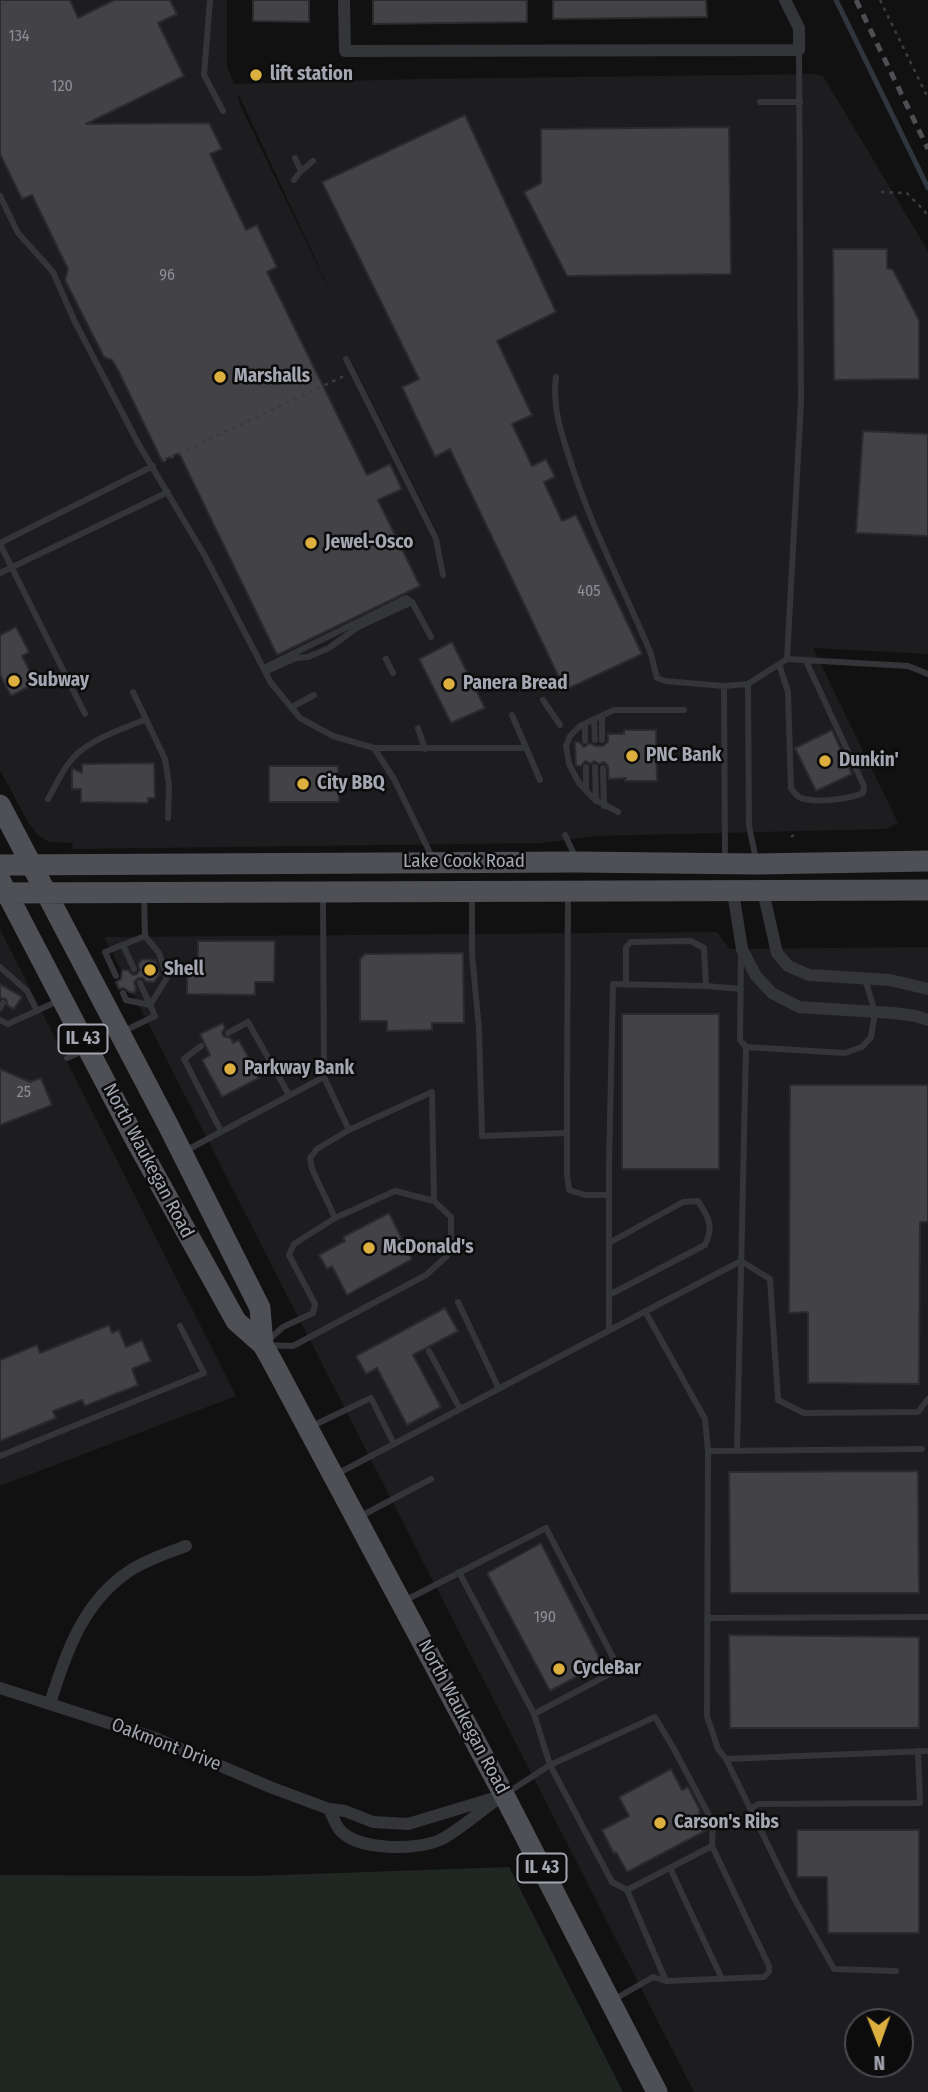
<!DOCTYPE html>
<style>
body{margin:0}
#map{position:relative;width:928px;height:2092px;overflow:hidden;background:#111112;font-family:"Fira Sans Condensed",sans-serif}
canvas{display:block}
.north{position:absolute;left:844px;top:2008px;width:70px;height:70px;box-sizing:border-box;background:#0c0c0d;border:2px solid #494a4f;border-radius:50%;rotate:179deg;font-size:19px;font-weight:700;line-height:28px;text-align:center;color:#a4a7b1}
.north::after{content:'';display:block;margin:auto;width:24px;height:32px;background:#ddaf3e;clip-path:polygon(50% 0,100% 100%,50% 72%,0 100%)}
</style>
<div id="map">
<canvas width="928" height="2092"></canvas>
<div class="north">N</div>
</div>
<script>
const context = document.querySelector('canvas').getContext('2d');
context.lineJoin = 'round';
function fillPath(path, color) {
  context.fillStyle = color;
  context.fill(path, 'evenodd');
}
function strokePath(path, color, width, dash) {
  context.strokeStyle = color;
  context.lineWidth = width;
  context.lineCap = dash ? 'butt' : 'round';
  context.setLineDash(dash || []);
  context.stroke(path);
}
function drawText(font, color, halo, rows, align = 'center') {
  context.font = font + ' "Fira Sans Condensed",sans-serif';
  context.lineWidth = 5;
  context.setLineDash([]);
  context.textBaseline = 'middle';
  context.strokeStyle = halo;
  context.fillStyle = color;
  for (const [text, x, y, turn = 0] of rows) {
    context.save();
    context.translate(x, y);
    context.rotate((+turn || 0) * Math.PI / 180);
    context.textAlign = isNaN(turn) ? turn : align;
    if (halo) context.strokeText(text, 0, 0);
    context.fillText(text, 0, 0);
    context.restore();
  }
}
const built = new Path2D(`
 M0,0H227V67L234,84L418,79L813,74L823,76L928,251V654L813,648L898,823L886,829L596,836L543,843L73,849L72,843L49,842L38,835L29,824L0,770ZM238,95H239L339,310L240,105Z
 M0,929L236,1396L0,1486Z
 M717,932L730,949L928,947V2092H694L104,937ZM858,2022H900V2064H858Z`);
const green = new Path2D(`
 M509,1867L623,2092H0V1875L252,1876Z`);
const stream = new Path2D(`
 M836,0L928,188`);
const building = new Path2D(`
 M0,0H70L78,18L114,0H170L177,14L158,23L184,76L86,124L209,123L222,149L210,154L246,230L257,225L277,267L267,272L367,475L390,464L402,489L378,500L420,586L277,655L179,453L162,461L118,370L112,360L104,357L65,280L68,269L32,195L22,199L0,154Z
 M253,0H309V22L253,21Z
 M373,0H527V22L373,24Z
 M553,0H706L707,17L553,19Z
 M465,115L556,312L497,341L532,415L512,424L532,466L546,459L555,477L544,482L562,521L576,515L642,654L565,690L450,449L435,457L402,387L419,379L322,182Z
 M729,127L731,274L567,276L524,192L541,183V129Z
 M833,249H887V268L893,270L919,320V379L834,380Z
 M863,431L928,434V536L856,533Z
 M16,627L29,652L22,656L36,683L11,696L0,675V635Z
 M452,642L485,708L451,723L419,659Z
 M624,730H656L657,781H625L626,778L609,779L608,766L604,762L599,764L594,761L591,764L585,761L581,766H576L575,742H579L584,747L590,743L595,746H603L608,742V734H624Z
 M832,730L852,774L816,791L795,748Z
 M154,763L155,798H148V803L81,802V789H72V768L82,773V764Z
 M269,766H338L339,802H269Z
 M198,941H275L274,982H255V995L187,994V972H198Z
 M463,953L464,1023H432V1030L387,1031V1021H360V959L365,954Z
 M142,959L155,960L156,962L160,974L154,982H146L143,978H138L134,982L136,989L134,993L129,992L124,988L119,989L116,982L121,979L122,970H128L133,975L137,974L140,970L138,965Z
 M0,984L22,997L14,1009L8,1006L6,999L0,998Z
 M622,1014H719V1169H622Z
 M223,1023L225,1028L222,1032L223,1036L231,1038L233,1043L239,1040L259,1078L222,1097L202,1060L210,1055L200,1034Z
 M0,1069L30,1082L41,1078L52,1105L0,1125Z
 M790,1085H928V1222H920L919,1384L808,1383V1312L789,1313Z
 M389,1213L412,1259L347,1295L332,1266L327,1269L319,1255L345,1241L343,1237Z
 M445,1308L458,1331L413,1355L441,1407L407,1425L377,1368L366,1374L356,1356Z
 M109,1325L112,1333L119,1330L126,1347L142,1340L151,1361L132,1369L138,1385L85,1406L82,1400L53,1411L56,1418L0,1441V1360L37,1345L40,1353Z
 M918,1471L919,1593H730L729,1472Z
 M541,1543L602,1663L550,1691L487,1573Z
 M729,1635L919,1637V1728H730Z
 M671,1769L682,1790L688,1787L700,1810L699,1812L707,1830L627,1872L616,1852L614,1854L602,1830L629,1816L619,1797Z
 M797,1830H919V1933H828L827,1877H797Z`);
const path = new Path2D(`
 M880,0L928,98
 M881,192L907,193C914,201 922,207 928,216
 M163,461L344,376
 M791,837L797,833`);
const service = new Path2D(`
 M210,0L204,75L223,111
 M760,102H800
 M295,158L301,171
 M294,180L301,171L313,161
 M0,196L18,233L53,272L74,320L139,445L205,556L271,683L300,718L333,736L374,748L394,779L433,859
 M346,359L436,539L443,575
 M556,377C552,405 561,433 570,460C591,527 624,589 651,654L657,678L665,681L724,686L748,684L787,659L801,402L799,50
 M0,543L153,466
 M0,544L85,714
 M0,573L168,492
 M386,659L393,673
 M787,659L908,666L928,674
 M779,664L788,692L791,788C793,791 796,795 799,797C813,804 849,799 863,793L864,786L806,661
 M264,668L406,598L412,602L431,637
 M267,671L296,658L308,657L329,648L358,627L412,602
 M748,684L749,826L756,859
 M724,686L725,859
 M133,692L165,759L169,785L168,818
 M543,700L560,725
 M292,707L314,695
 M512,715L540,780
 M602,716V740
 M594,719L595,740
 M585,724V741
 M418,728L425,749
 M374,748H526
 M586,767V789
 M595,767L596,801
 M603,768L604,806
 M48,799C56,785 63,768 74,757C92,738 123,729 146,719
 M618,812L594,799L579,783L569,764L566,746L570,736L580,726L614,710H684
 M565,835L576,858
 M472,894V954L479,1029L482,1136L567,1133
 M568,896L567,1093V1174L569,1190L585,1195H609
 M323,897L324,1077L349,1130L317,1149L310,1158L312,1169L335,1218
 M123,945L134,969
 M741,955L740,1040L746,1047L845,1053L862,1047L871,1037L875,1012L865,979
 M0,967L27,991L37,1011
 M116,976L105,952L145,936
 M140,983L150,1005
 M626,985V947L631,942L691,941L704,948L706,986
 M123,993L126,1000L150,1005
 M0,1008L3,1003
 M0,1020L8,1024L58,1001
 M124,1031L155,1016L150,1005L167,978L159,953L145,936L144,897
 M228,1033L248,1022L289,1095
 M201,1046L184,1059L221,1131
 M67,1058L83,1051
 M349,1130L432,1092L434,1201
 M187,1150L324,1077
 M395,1191L434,1201L451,1217V1239L447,1256L426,1275L293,1346L263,1345L283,1327L313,1313L315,1304L289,1255L294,1244L335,1218Z
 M609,1243L683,1202L698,1201C709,1218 714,1226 705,1245L609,1295
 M458,1302L499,1389
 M645,1311L705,1419L708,1451L707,1716L718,1749L726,1759L928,1751
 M609,1330V1164L613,984L706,986L741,989
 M429,1351L460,1409
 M312,1426L371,1398L394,1444
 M708,1451L922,1449
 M737,1451L746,1047
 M0,1456L204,1373L180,1326
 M335,1475L741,1261L770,1279L778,1400L804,1413L918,1412L928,1399
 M359,1517L431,1479
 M459,1572L534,1714L550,1765L612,1882L627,1890L666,1981
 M404,1601L546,1528L619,1669L534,1714
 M708,1618L928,1617
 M726,1759L793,1896L834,1969L896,1971
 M507,1793L550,1765L655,1717L674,1749L713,1823L712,1846L769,1966V1972L764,1977L666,1981L653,1977L615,1999
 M750,1809L758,1804L920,1803L918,1751
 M670,1868L722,1979
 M627,1890L712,1846`);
const minor = new Path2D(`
 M344,0L345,51L799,50V28L785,0
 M763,891L777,953L788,966L809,975L890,980L928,989
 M733,892L742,949L756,976L772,993L799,1007L893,1013L916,1016L928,1020
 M0,1688L155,1738L270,1787L329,1809L345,1811L373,1822L408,1824L504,1795
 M50,1703C67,1651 83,1601 131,1570C148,1559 167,1553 186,1546
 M329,1809C332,1815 335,1823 339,1829C356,1851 418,1851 442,1839C460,1829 478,1813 495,1801`);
const primary = new Path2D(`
 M0,805L167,1123L260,1308L263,1345
 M0,865L577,862L757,864L928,861
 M0,880L135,1139L236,1321L263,1345L271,1359L504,1795L657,2092
 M0,893L928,890`);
const rail = new Path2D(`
 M856,0L928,149`);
const markers = [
 [256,75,7,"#ddaf3e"],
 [220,377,7,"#ddaf3e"],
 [311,543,7,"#ddaf3e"],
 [14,681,7,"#ddaf3e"],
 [449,684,7,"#ddaf3e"],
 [632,756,7,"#ddaf3e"],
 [825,761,7,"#ddaf3e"],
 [303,784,7,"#ddaf3e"],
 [150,970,7,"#ddaf3e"],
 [230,1069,7,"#ddaf3e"],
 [369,1248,7,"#ddaf3e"],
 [559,1669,7,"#ddaf3e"],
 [660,1823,7,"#ddaf3e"]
];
const numberNames = [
 ["134",19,37],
 ["120",62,87],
 ["96",167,276],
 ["405",589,592],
 ["25",24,1093],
 ["190",545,1618]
];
const shields = [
 [83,1039,49],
 [542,1868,49]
];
const shieldNames = [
 ["IL 43",83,1039],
 ["IL 43",542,1868]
];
const poiNames = [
 ["lift station",270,75],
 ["Marshalls",234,377],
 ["Jewel-Osco",325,543],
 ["Subway",28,681],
 ["Panera Bread",463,684],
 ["PNC Bank",646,756],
 ["Dunkin'",839,761],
 ["City BBQ",317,784],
 ["Shell",164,970],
 ["Parkway Bank",244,1069],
 ["McDonald's",383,1248],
 ["CycleBar",573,1669],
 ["Carson's Ribs",674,1823]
];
const streetNames = [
 ["Lake Cook Road",464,862],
 ["North Waukegan Road",148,1161,62],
 ["North Waukegan Road",463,1717,62],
 ["Oakmont Drive",166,1745,21]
];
fillPath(built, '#1d1d1f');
fillPath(green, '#202621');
strokePath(stream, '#30363d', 5);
fillPath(building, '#434347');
strokePath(building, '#2b2b2e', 2);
strokePath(path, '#3a3c3f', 2.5, [3.5, 5]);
strokePath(service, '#343539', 6);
strokePath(minor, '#343539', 12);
strokePath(primary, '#4f5055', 21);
strokePath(rail, '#4d4f53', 5, [9, 7]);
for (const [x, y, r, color] of markers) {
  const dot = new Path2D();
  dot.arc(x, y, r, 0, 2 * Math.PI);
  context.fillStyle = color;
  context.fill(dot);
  strokePath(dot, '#0c0c0d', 2.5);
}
drawText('16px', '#8c8e96', null, numberNames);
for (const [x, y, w] of shields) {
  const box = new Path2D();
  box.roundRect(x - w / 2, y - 14.5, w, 29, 5);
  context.fillStyle = '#0c0c0d';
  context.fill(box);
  strokePath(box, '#a4a7b1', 2);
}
drawText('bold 18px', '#a4a7b1', null, shieldNames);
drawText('bold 19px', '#a4a7b1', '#0c0c0d', poiNames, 'left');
drawText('19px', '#a4a7b1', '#0c0c0d', streetNames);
</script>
